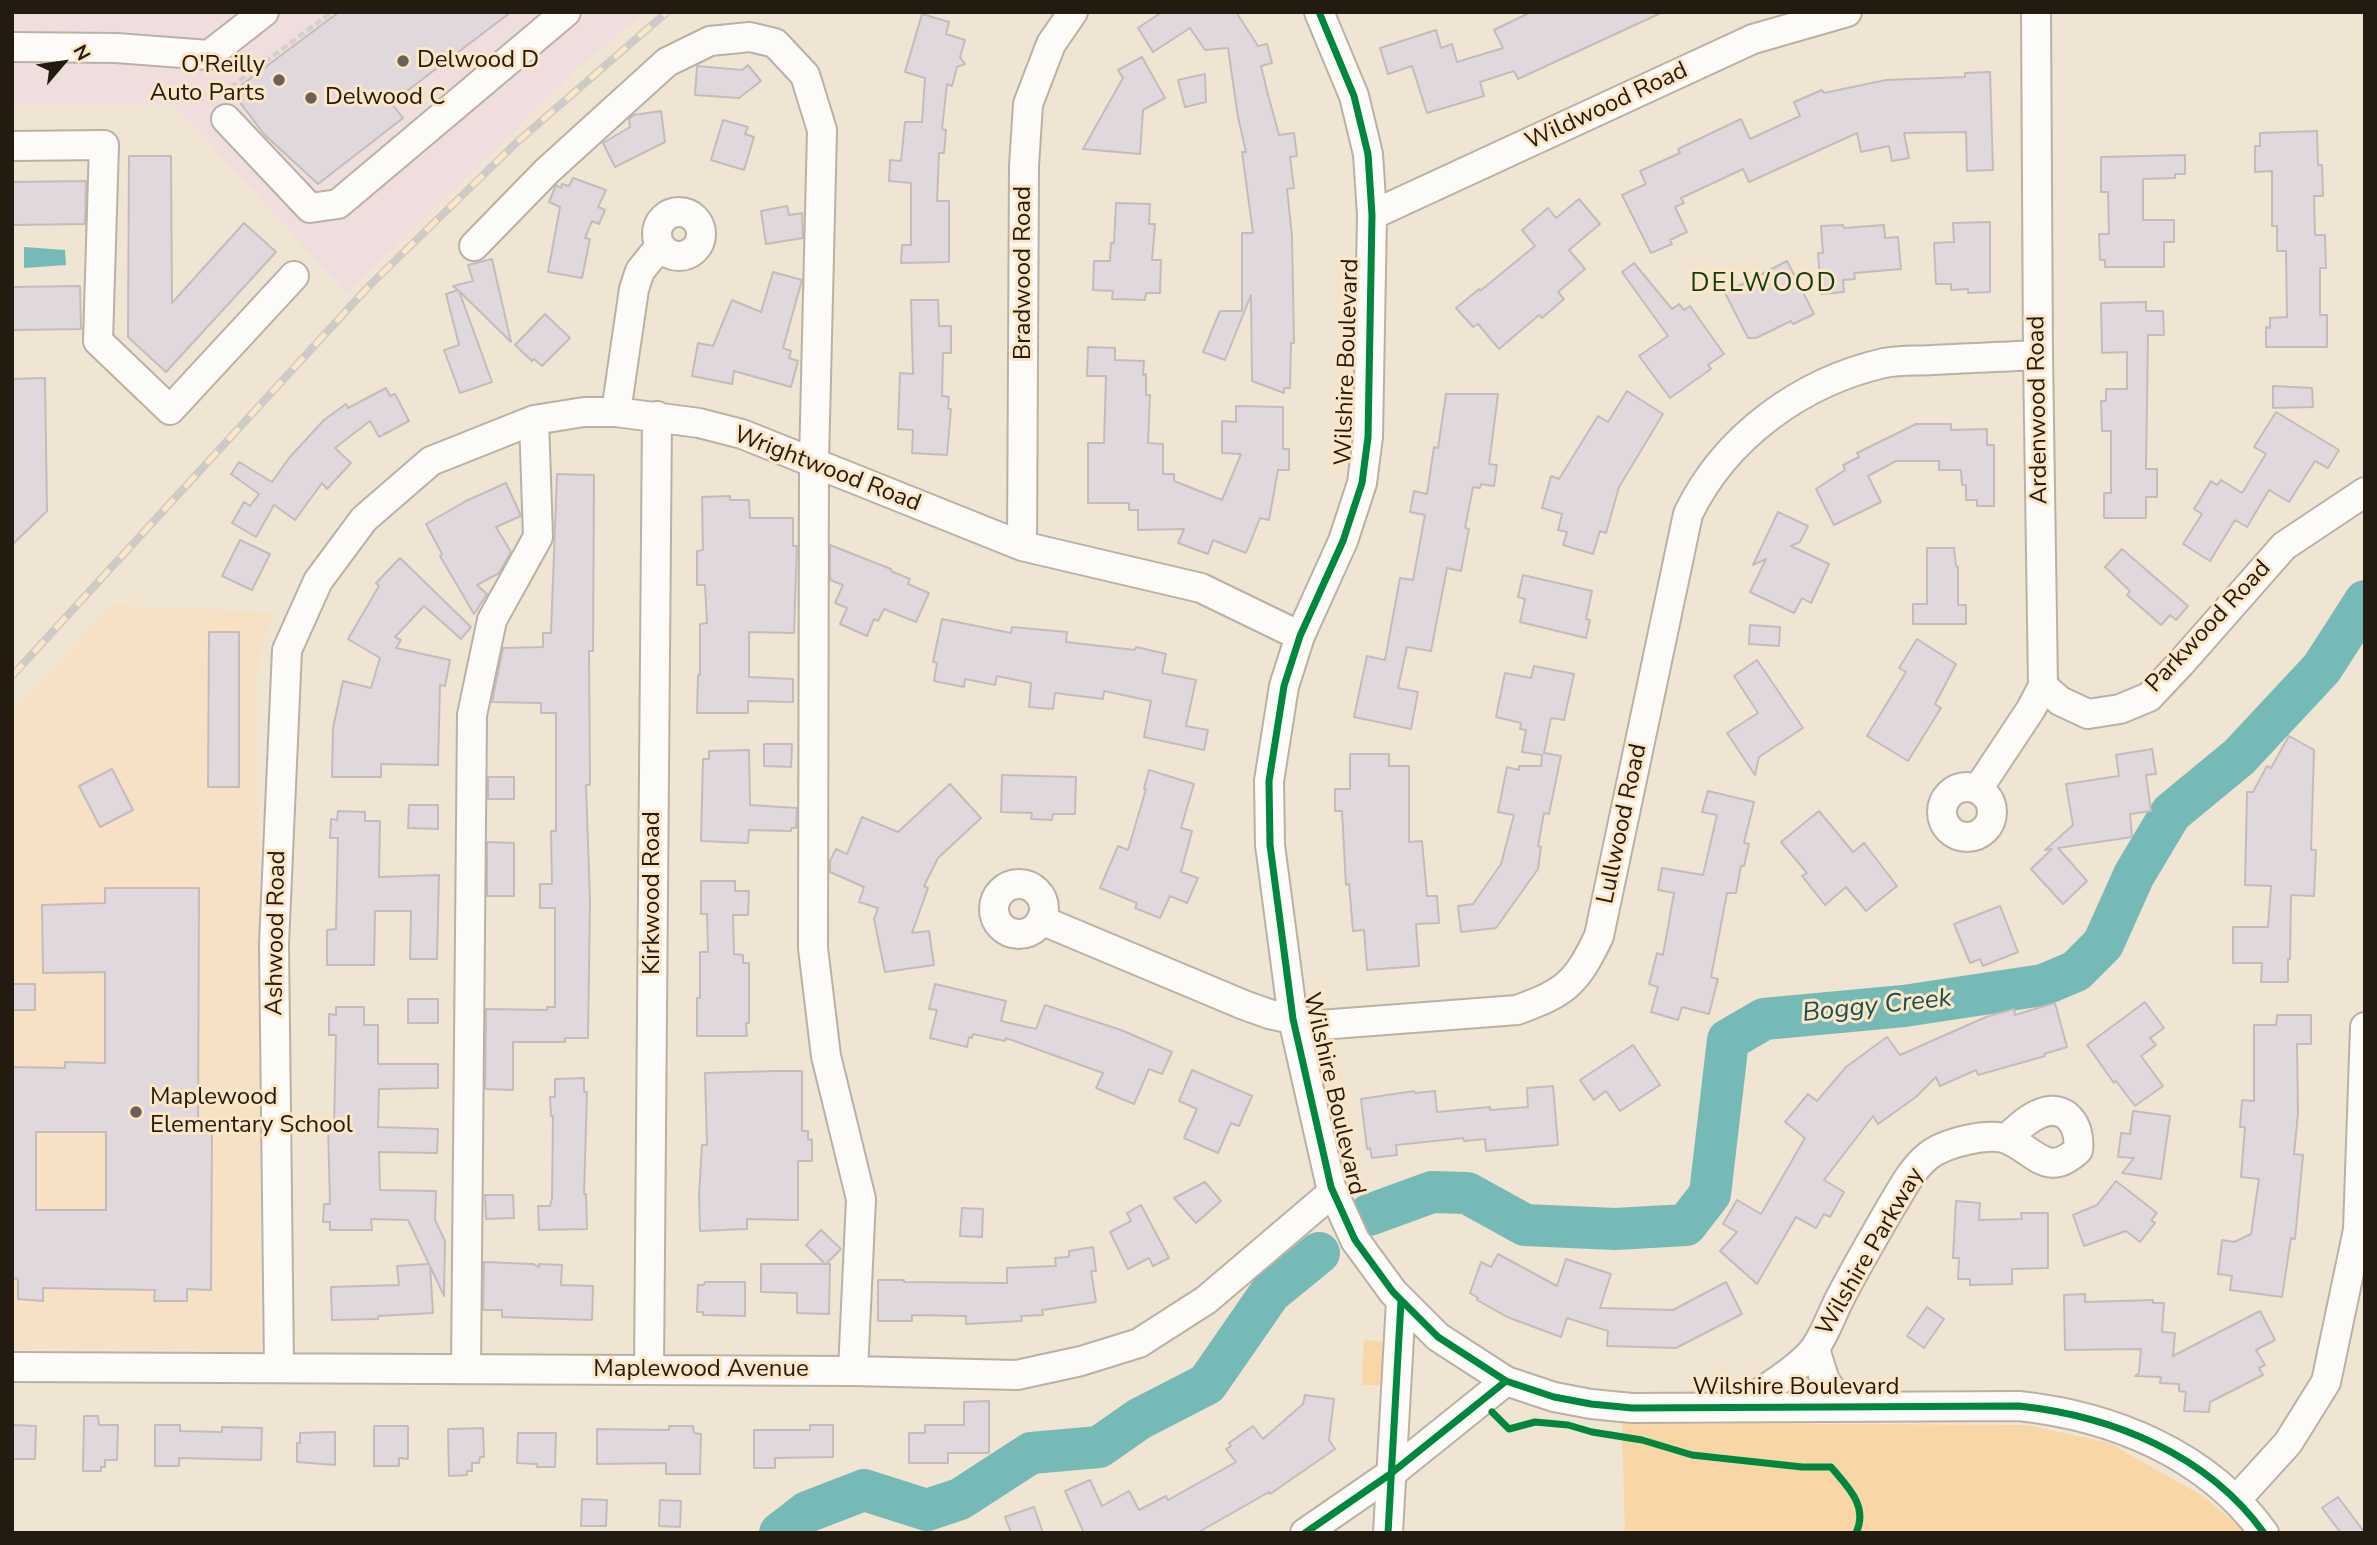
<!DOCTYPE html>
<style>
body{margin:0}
#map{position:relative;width:2377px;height:1545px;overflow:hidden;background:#f0e4d3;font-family:"Nunito Sans",sans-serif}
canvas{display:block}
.frame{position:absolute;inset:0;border:14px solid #231b0f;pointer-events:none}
.north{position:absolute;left:28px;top:28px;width:70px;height:70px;-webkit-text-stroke:5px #fde6c6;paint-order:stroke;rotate:61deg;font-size:19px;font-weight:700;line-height:28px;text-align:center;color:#231b0f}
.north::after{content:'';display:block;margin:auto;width:24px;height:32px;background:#231b0f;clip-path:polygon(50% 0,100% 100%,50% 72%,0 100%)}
</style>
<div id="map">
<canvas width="2377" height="1545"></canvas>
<div class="frame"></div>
<div class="north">N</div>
</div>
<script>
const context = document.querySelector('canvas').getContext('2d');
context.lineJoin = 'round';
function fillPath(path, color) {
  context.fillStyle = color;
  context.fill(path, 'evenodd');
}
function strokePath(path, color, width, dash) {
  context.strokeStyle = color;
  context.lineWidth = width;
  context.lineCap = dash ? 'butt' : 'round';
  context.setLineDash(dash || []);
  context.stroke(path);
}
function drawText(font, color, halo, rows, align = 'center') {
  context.font = font + ' "Nunito Sans",sans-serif';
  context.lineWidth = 6;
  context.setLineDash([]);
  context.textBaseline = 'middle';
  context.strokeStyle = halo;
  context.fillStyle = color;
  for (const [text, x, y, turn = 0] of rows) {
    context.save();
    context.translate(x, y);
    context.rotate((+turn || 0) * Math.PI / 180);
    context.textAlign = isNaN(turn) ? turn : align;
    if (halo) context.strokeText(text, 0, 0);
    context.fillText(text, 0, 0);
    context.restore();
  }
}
const commercial = new Path2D(`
 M12,12H645L578,68L347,294L175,105H12Z`);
const built = new Path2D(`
 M113,605L273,613L261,652L256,689L259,875L260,1350L12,1348V713Z`);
const green = new Path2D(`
 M1364,1340L1384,1342L1383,1385H1362Z
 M1622,1423L2027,1425L2109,1443L2201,1495L2248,1533H1625Z`);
const water = new Path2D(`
 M24,247L65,250L66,265L24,268Z`);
const river = new Path2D(`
 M1369,1215L1432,1192L1467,1193L1525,1225L1615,1229L1686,1225L1710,1194L1728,1040L1764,1019L1904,1006L2043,985L2076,971L2103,944L2134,875L2171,813L2239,757L2322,668L2365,601
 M780,1533L807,1512L864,1490L927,1510L960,1499L1031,1453L1099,1447L1139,1419L1207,1384L1270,1293L1319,1253`);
const building = new Path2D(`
 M339,12H511L391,103L403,118L318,184L264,134L232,92Z
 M1162,12H1236L1258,46L1267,44L1272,63L1261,66L1267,91L1279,135L1294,133L1297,156L1290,157L1294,188L1287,189L1292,236L1294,343H1291L1290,388H1284V393L1252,381L1251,295L1225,360L1203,352L1220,311H1242V233H1253L1242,152H1246L1238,117L1228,48L1205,50L1190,28L1153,52L1138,28Z
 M1531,12H1663L1518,79L1514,71L1480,82L1484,96L1427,113L1412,66L1388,74L1380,48L1436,30L1441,48L1452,44L1457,62L1503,48L1494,30Z
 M922,14L949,22L946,34L965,40L960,57L965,64L957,67L952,86L947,84L942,129L946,130L944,153H939L937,201H949V262L901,263L902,245H911V183L889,181L890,160L901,161L905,122H922L925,78L905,72Z
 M1142,57L1165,98L1143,110L1140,154L1083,149L1123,78L1118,70Z
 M748,65L761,81L739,98L695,95L697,66L742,70Z
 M1990,72L1993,170L1967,171L1966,132L1904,133L1909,158L1892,161L1889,146L1861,152L1857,133L1749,182L1743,169L1681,198L1684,203L1675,207L1687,232L1670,240L1672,244L1651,253L1622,195L1646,184L1640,171L1680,153L1678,149L1741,119L1750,139L1800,116L1794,102L1822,90L1824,93L1886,80L1965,77V73Z
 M1205,74L1206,102L1185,107L1178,80Z
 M661,111L665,142L615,167L603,143L630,127L629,119L634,115Z
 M723,120L748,127L745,134L754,137L744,170L711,160Z
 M2317,131L2318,165H2322L2323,196H2314L2315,235H2325L2326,268H2320V315H2327V347H2266V327L2270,328V318L2287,317L2286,251H2277V226H2272V171L2255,172V146H2260V133Z
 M2185,155V174H2175V178L2143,179V220H2174V242H2164V267H2105V260H2100L2099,234H2109L2108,192H2101V157Z
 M129,156H171L172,303L244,223L276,252L166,372L128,337Z
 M573,178L606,190L598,207L605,210L599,224L592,221L585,238L590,239L582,278L548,272L560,207L549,202L556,185L561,188L562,184L569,186Z
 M86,181L85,224L12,225V182Z
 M1579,199L1600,224L1569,250L1585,269L1558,292L1564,299L1542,318L1539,315L1499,349L1478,324L1473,327L1456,308L1479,289L1480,291L1535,246L1522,230L1548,208L1556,218Z
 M1116,203L1150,204L1149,224H1155L1152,260H1161L1160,293H1146L1145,300L1112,299L1113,291L1093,290L1094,261H1110L1111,243H1114Z
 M787,206L789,215L802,213L803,238L766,244L761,211Z
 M1990,222V292L1968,293V289L1951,290V284H1936L1934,243L1954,242L1953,223Z
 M1843,225L1844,228L1884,225L1885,238L1898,237L1901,269L1854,273L1855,279L1843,280L1844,292L1821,294L1818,253H1823L1821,226Z
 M492,259L511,342L459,291L492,382L460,393L444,350L459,345L446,294L458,290L453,286L473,281L468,265Z
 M1787,261L1814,314L1793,324L1791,321L1756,338H1748L1725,293Z
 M1634,263L1672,309L1679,304L1684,310L1690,306L1724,354L1708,365L1711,369L1670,398L1639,356L1668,336L1622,272Z
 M773,272L802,280L783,348L791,351L789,358L798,361L791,387L734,371L732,384L692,376L698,343L713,346L732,300L761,312Z
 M80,286L81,329L12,330V287Z
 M911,300H938L939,326H951V353H943L942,396L949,397L948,409H951L947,455L912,453L913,430L898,429L900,373L913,374Z
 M2146,302V311H2163L2164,335H2148L2146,469H2157V497H2146V518H2104V493H2111V431H2102L2101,401H2106V389H2127V352L2102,353L2101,303Z
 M545,314L570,338L542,366L534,359L532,361L515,345Z
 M1088,347L1115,348V360L1144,361L1143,375L1146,374V395H1150L1148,443L1163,444V474H1174V481L1222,500L1241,454L1222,453V421L1236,422V406L1283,407V449H1289V470H1278L1269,520L1260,518L1246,553L1213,540L1208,554L1178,543L1184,529L1138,530V510H1129V503H1088V443H1104L1106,376H1087Z
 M45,378L47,511L12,545V379Z
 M2273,386L2312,388L2313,407L2273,408Z
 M386,388L390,396L395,394L409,421L379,437L370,421L335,448L351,463L327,489L322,483L295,520L274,505L256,537L232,523L244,502L250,506L259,494L231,474L239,462L272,482L289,458L324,420L346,404L348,408Z
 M1627,391L1663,414L1619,487L1606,533L1600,531L1593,554L1563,545L1567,532L1558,530L1562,514L1542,508L1551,476L1559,479L1598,416L1608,422Z
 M1446,394H1498L1489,464L1497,465L1494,486L1481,484L1480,488L1473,487L1465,528L1469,529L1461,571L1447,568L1431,651L1407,647L1398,688L1418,692L1411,729L1354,717L1367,656L1385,660L1400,578L1413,580L1425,515L1410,512L1414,491L1427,494L1434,447L1438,448Z
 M2276,412L2339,450L2328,468L2315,461L2289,502L2269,490L2247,527L2235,520L2210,561L2183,544L2202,514L2194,509L2211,481L2217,485L2221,480L2242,493L2266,454L2254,447Z
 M1916,424H1951V430L1987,429V445H1994V506H1977V500H1966V485H1962L1961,470H1939V461H1896L1868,476L1881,502L1834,525L1816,489L1845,470L1843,465L1859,457L1857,453Z
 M557,474L594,475L593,651H589L590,785H586L590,900L588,1038H565V1042H513V1090L485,1089L486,1009L547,1010V1007H555V908H540V884H552L551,831H556V713H541V703L492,702L503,648L543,647V633H551Z
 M506,483L521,516L496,527L511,552L499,573L477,585L487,594L474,614L440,556L442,554L426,524L466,501Z
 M730,496V500H749L750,518H793V546H797L794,633L749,632V677L793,679V702L748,701V713H697L698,675H700V624L707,623L705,585H697V551L703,550L702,497Z
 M1778,512L1808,526L1800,542L1791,546L1829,564L1811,603L1802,598L1794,613L1750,592L1766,559L1753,565Z
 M240,540L270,554L252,590L222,576Z
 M830,545L891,569V571L910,579L908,584L929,593L916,622L884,609L878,621L874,619L867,636L840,624L847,608L835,603L843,585L830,580Z
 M1927,548H1954L1956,566L1958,567V605H1966V624H1913V604H1927Z
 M2122,549L2188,606L2176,620L2170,615L2161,625L2127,595L2130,591L2105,567Z
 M400,558L471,627L461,639L424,606L395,637L401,640L396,648L450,660L445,686L440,685L438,765L381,764V777H332L333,728L343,681L371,688L380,658L348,639L379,586L376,583Z
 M1523,575L1592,591L1586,619L1590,620L1586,638L1520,622L1525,599L1518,597Z
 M942,619L1011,633L1012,627L1067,632L1066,642L1135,650L1136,647L1166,654L1162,673L1196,680L1186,726L1208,730L1204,750L1144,737L1151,701L1104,691L1103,699L1055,693L1053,709L1029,707L1031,683L997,676L995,685L965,679L964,687L934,681L937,663L933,662Z
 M1750,625L1780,627L1779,646L1749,644Z
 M209,632H239V787H208Z
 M1917,639L1956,664L1935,704L1941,708L1908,761L1867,736L1906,672L1899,668Z
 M1757,660L1803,728L1759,757L1755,775L1727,733L1758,713L1734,676Z
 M1534,666L1574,674L1564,720L1551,718L1544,753L1561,756L1549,814L1544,813L1538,846L1541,847L1538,869L1496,928L1461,932L1458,906L1473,904L1501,864L1514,815L1498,812L1507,767L1519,770V766H1541L1542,755L1522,752L1526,730L1520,729L1521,723L1496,717L1505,673L1531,678Z
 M2289,736L2314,750L2311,850H2316L2314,896L2291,895L2290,959H2288V982H2261L2262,963H2233V927H2268L2271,886L2245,885L2247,792H2253L2267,766L2271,768Z
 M764,744H792L791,767L764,766Z
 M2152,749L2156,774L2146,775L2151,811L2130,814L2132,837L2058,848L2087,881L2063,904L2031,869L2052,849L2045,850L2073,825L2066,784L2119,776L2116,755Z
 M749,750L750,805L797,808L796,828H791V831L749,830L748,843L701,841L703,759H709V751Z
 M1350,754H1389V766H1409V842L1422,841L1427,896H1437L1439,923L1416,924L1419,966L1367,970L1364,930L1353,931L1349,884L1346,885L1342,811H1335V789H1350Z
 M112,769L133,810L100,827L79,786Z
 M1149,770L1194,784L1181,828L1192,831L1181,872L1198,878L1187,903L1170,896L1160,918L1135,908L1137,903L1100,888L1118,846L1128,850L1146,789H1144Z
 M1002,775L1076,777L1075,814H1053L1052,820L1031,819L1032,813L1001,812Z
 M488,777H514V799H488Z
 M950,784L981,818L938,858L924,886L928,888L912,933L929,931L934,965L885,972L874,919L878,908L859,902L864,887L830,872V861L836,849L847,854L862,817L898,832Z
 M1708,791L1754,802L1744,843L1749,844L1744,866H1741L1736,893H1727L1711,977L1718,979L1709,1014L1682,1007L1678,1020L1651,1012L1658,987L1649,984L1657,953L1663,955L1674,893L1658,890L1662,868L1703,875L1717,815L1702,812Z
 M409,805H438V829L408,828Z
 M338,811L365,812V821H380L379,877L439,875L437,959H410L411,911H375L374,965H327V930L336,929L338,838H330L331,819L337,820Z
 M1819,811L1853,852L1864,843L1897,886L1866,911L1846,887L1825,905L1802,876L1807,873L1781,842Z
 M487,842L514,843V896H487Z
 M701,881H735V891H749L748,915H733L734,954L743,955V963H749V1023H746L747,1036H697V998H700V952H708L707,914H701Z
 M105,888H199L198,1131H212L211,1290L187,1289V1301H154L155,1290L43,1288V1301L18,1299V1279L12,1278V1067L65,1068V1062L105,1063V972L43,973L42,905L105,903ZM36,1132H106V1210H36Z
 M2000,906L2018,952L1983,966L1980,959L1970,963L1954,924Z
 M12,984H35V1010H12Z
 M935,984L1006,1001L1001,1021L1036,1029L1045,1005L1121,1030L1172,1052L1162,1074L1149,1069L1134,1104L1096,1088L1103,1073L1006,1038L1005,1041L973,1034L972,1038L969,1037L967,1047L930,1038L937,1010L929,1009Z
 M408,999H438V1023H408Z
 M2145,1002L2164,1028L2150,1038L2156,1045L2141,1056L2163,1086L2135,1106L2116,1081L2114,1083L2087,1045Z
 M2055,1003L2067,1047L2044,1054L2045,1056L1978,1075L1976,1070L1940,1086L1936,1077L1916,1097L1878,1124L1873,1116L1824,1180L1844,1192L1830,1217L1824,1214L1816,1228L1796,1217L1757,1284L1720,1251L1737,1232L1723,1224L1737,1200L1761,1214L1805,1138L1785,1122L1808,1094L1817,1101L1846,1067L1887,1037L1900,1055L1986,1017L2014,1009L2015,1015Z
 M336,1007H364V1025H378V1064H438V1088L379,1089L378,1127L438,1129L437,1153L379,1152L380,1190L436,1191L435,1220L445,1241L444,1296L430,1266L433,1313L378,1316V1319L332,1320L331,1287L399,1285L397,1266L429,1264L408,1220L371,1219L372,1230H330V1222H323L324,1204H330L328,1126H334L336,1035H329V1014L336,1015Z
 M2277,1015H2311V1044H2297L2298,1113L2294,1154L2303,1155L2295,1239L2291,1238L2282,1297L2230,1290L2232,1276L2218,1274L2222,1240L2234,1242L2251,1234L2259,1179L2241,1177L2245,1127H2240L2242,1100L2254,1101V1025H2276Z
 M1633,1045L1660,1085L1620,1111L1606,1091L1594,1100L1580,1080Z
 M1192,1070L1252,1096L1239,1126L1231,1123L1218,1153L1184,1138L1197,1109L1179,1101Z
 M776,1071H802V1131H808V1140L812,1139V1161H798V1220L747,1219V1229L700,1231L699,1196L702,1145H707L705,1073Z
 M584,1078V1092H587L584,1194H586L587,1229L539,1230L538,1206H550L552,1198L553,1116H551L550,1097H555V1079Z
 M1553,1086L1558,1145L1486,1151L1485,1139L1464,1141L1463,1138L1396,1145L1397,1155L1372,1158L1370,1148L1367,1149L1361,1099L1414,1091L1415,1093L1435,1091L1437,1112L1490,1107V1110L1528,1107L1527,1088Z
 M2133,1111L2170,1116L2161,1179L2122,1173L2134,1158L2118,1157L2121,1133L2130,1134Z
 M2116,1181L2157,1213L2151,1220L2155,1223L2140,1242L2126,1231L2084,1246L2073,1215L2097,1205Z
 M1205,1182L1221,1201L1196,1223L1174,1198Z
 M485,1195H513L514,1218L486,1219Z
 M1956,1201L1980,1203L1979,1220L2022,1219L2021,1213H2048V1268L2012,1269V1284L1970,1285V1279H1958L1959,1258H1953Z
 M1141,1205L1169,1258L1153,1266L1149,1258L1128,1269L1110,1232L1131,1221L1127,1213Z
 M962,1208L983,1209L982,1237L960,1236Z
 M821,1230L841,1249L826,1264H830L829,1314L797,1313V1293L761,1292V1264H825L806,1245Z
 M1093,1247L1096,1271H1091L1096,1302L1042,1310L1043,1315L1021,1316L1022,1321L966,1324V1316L912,1315V1321H878V1280H904V1282L1007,1283V1268L1056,1266L1055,1258L1069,1257V1251Z
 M1498,1254L1557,1286L1566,1259L1611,1274L1600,1308L1673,1310L1726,1282L1742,1314L1676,1348L1607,1346L1608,1331L1567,1318L1561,1337L1507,1317L1477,1300L1478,1298L1470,1293L1481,1262L1491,1267Z
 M484,1262L533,1264L539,1267V1264L562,1265L561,1285L593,1286L592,1320L502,1317V1310H483Z
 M705,1282H745V1316L703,1315V1312H697L698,1285H704Z
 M2085,1294V1302L2153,1300V1303H2164L2162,1332L2175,1333L2173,1356L2260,1311L2275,1340L2256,1350L2265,1365L2259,1368L2263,1375L2210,1402L2209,1412L2184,1411L2186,1392L2179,1391V1384L2160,1383L2161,1377L2135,1376L2139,1373L2141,1349L2065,1350L2064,1295Z
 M1927,1307L1944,1319L1924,1348L1907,1336Z
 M1305,1395L1334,1399L1329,1440L1335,1449L1270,1494L1269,1492L1197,1533H1084L1065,1491L1090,1480L1102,1506L1129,1491L1139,1510L1166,1496L1168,1500L1236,1462L1226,1449L1231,1446L1229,1443L1253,1426L1263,1439L1303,1404Z
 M989,1401V1453H948V1463H909V1433H925V1425H964V1402Z
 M84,1416H98L99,1425H118L117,1460H105V1467H101V1471H83Z
 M12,1425L36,1426L35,1459H12Z
 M155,1425H180V1431L222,1432V1427L262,1428L261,1460L179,1458V1466H155Z
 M810,1425H833V1457L775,1458V1468H754V1430H810Z
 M374,1426H408V1459L399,1458V1466H374Z
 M669,1426H693L694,1433L701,1434L700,1474H666V1463L597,1464V1429L669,1430Z
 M483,1428L484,1457H480L479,1463H472V1471H467V1475L449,1476L448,1429Z
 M327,1432H335V1465L297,1462V1443H300V1433Z
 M518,1433H556L555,1467H537V1464L517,1463Z
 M2338,1497L2365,1533H2341L2322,1508Z
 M582,1499L607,1500L606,1526H581Z
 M660,1500L681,1501L680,1527L659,1526Z
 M1034,1507L1043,1533H1011L1005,1517Z`);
const path = new Path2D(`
 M231,87L332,12`);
const minor = new Path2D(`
 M1319,12L1354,96L1368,154L1372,215L1368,437L1362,483L1343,541L1300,636L1284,686L1269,781L1270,845L1293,1019L1331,1187L1355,1240L1393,1292L1438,1337L1506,1381L1554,1397L1591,1404L1632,1408L2019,1406C2112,1416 2207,1454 2264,1533
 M12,47L116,48L209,55L264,12
 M226,119L310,208L338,204L566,12
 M12,146L104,145L98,341L170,410L294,276
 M657 234a22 22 0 1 1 44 0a22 22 0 1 1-44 0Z
 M1372,215L1753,39L1847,12
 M474,246L547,171L667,62L710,41L750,37L775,43L805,75L822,130L814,462L813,948L826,1056L861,1199L853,1371
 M616,412L634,289L640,271L660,246
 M1022,546L1024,166L1028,104L1051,44L1073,12
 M2043,686L2060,701L2088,714L2120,709L2149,697L2181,663L2284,546L2365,492
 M1942 812a25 25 0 1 1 50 0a25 25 0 1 1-50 0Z
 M1978,789L2031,709L2043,686L2038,355L2036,12
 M994 909a25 25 0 1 1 50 0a25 25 0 1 1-50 0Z
 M1041,920L1244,1005L1269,1014L1320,1025L1517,1010C1566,992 1576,984 1599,936L1688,514C1725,437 1801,382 1884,363C1899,360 1916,361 1932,360C1967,358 2002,357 2038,355
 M1815,1349L1825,1381L1844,1407
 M12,1367L853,1371L1017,1375L1081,1361L1139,1343L1206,1300L1333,1192
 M279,1367L274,944L287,650L318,581L364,519L431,461L534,420L584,412H616L699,423L742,434L1022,546L1201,588L1300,636
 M466,1369L472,715L492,620L538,537L534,420
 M649,1370L657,416
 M1739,1406C1760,1393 1801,1368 1815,1348C1825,1334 1831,1316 1839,1300C1855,1269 1873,1238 1891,1207C1902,1189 1912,1169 1928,1156C1944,1143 1991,1131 2009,1140C2037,1153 2048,1178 2078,1150C2081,1126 2066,1102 2039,1114C2027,1119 2017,1129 2007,1138
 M2236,1500L2288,1443L2326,1382L2358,1230L2365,1027
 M1305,1533L1389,1475L1506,1381
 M1388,1533L1401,1301`);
const rail = new Path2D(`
 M12,676L369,286L516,143L667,12`);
const cycleway = new Path2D(`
 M1319,12L1354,96L1368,154L1372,215L1368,437L1362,483L1343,541L1300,636L1284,686L1269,781L1270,845L1293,1019L1331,1187L1355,1240L1393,1292L1438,1337L1506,1381L1554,1397L1591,1404L1632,1408L2019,1406C2112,1416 2207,1454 2264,1533
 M1492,1412L1509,1429L1535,1422L1568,1425L1592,1432L1642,1440L1692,1455L1802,1467H1831C1847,1486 1869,1506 1856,1533
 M1305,1533L1389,1475L1506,1381
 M1388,1533L1401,1301`);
const markers = [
 [403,61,7,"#6b6154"],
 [279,80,7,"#6b6154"],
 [311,98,7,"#6b6154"],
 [136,1112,7,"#6b6154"]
];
const poiNames = [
 ["Delwood D",417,61],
 ["O'Reilly",265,66,"right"],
 ["Auto Parts",265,94,"right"],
 ["Delwood C",325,98],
 ["Maplewood",150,1098],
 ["Elementary School",150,1126]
];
const streetNames = [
 ["Wildwood Road",1607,107,-25],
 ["Bradwood Road",1024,273,-90],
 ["Wilshire Boulevard",1348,362,-88],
 ["Ardenwood Road",2039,410,-91],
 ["Wrightwood Road",827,470,21],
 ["Parkwood Road",2209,627,-47],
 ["Lullwood Road",1623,824,-78],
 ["Kirkwood Road",653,893,-90],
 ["Ashwood Road",277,933,-89],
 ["Wilshire Boulevard",1333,1094,77],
 ["Wilshire Parkway",1871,1252,-60],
 ["Maplewood Avenue",701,1370],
 ["Wilshire Boulevard",1796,1388]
];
const neighbourhoodNames = [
 ["DELWOOD",1764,285]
];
const waterNames = [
 ["Boggy Creek",1877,1007,-6]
];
fillPath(commercial, '#efdedd');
fillPath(built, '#f6e1c4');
fillPath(green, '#f8d6a6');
fillPath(water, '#76bab7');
strokePath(river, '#76bab7', 42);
fillPath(building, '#e1d8de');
strokePath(building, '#c3bcbb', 2);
strokePath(minor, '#bab1a4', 32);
strokePath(path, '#d5d0cb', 4.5, [7, 3.5]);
strokePath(minor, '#fdfbf8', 28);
strokePath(rail, '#cecac6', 8);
strokePath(rail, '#fde6c6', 5, [16]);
strokePath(cycleway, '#00873e', 7);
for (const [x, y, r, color] of markers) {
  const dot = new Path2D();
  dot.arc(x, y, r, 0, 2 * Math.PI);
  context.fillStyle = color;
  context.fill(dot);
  strokePath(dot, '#fde6c6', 2.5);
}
drawText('24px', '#231b0f', '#fde6c6', poiNames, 'left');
drawText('24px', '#231b0f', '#fde6c6', streetNames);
context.letterSpacing = '2px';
drawText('26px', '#0f3e19', '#fde6c6', neighbourhoodNames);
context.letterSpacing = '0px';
drawText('italic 26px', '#165052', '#fde6c6', waterNames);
</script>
